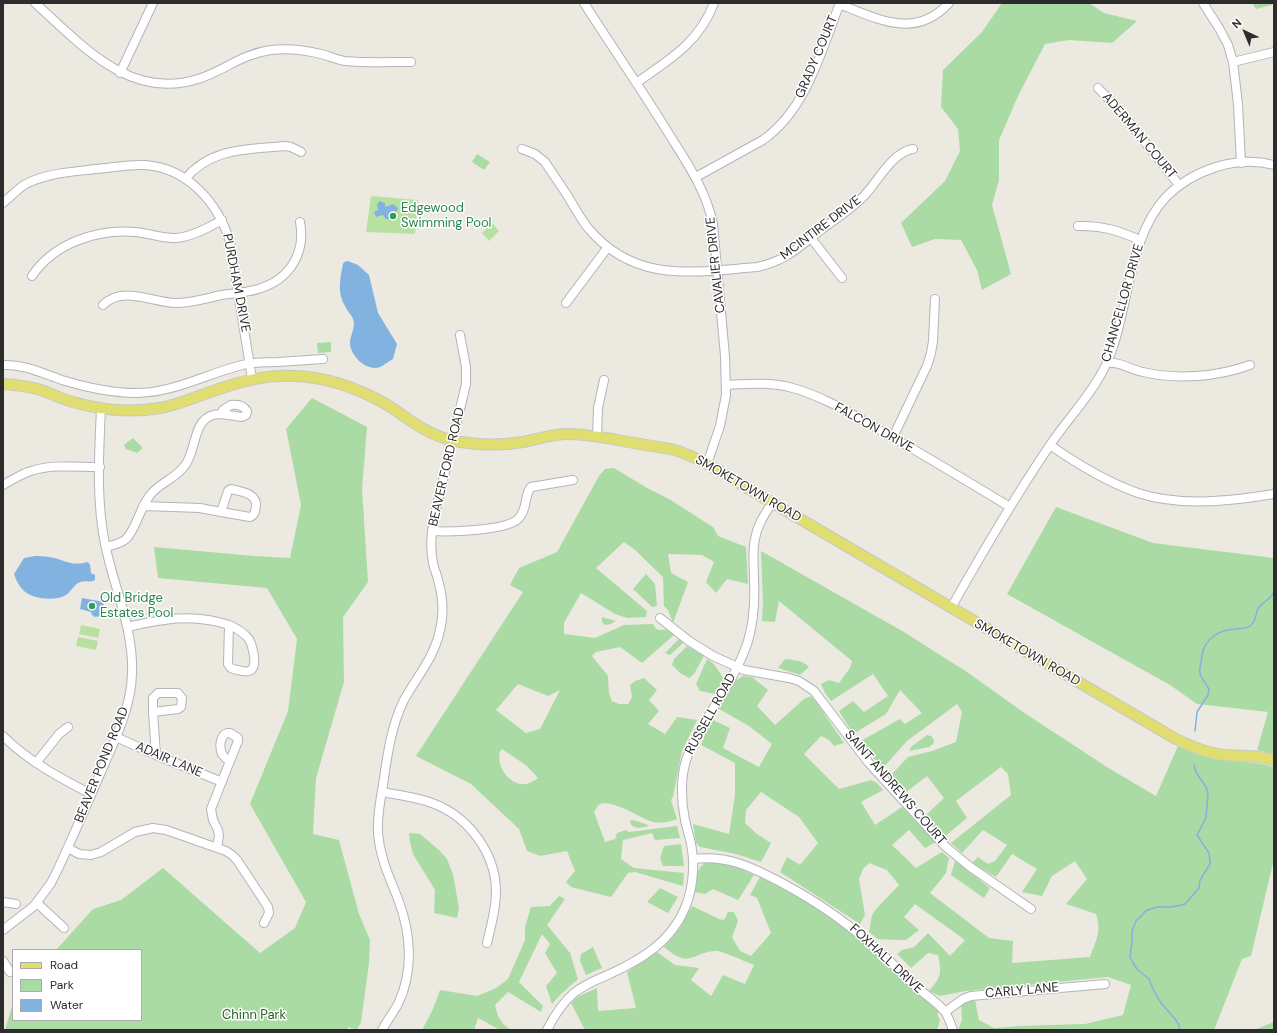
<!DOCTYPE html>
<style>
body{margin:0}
#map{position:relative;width:1277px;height:1033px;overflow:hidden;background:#ece9e0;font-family:"DM Sans",sans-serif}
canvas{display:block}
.frame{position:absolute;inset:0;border:4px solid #2c2c2c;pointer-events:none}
.legend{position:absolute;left:12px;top:949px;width:130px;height:72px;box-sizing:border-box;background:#fff;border:1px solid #ababab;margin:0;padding:5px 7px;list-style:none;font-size:12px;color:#2c2c2c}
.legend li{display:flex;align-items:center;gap:8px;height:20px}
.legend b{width:20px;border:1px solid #ababab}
.north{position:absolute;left:1225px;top:12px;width:40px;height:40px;-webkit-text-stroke:3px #fff;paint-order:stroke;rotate:316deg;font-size:11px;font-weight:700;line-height:16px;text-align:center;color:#2c2c2c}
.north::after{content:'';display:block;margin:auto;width:14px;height:18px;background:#2c2c2c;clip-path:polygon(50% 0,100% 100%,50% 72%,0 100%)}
</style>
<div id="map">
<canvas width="1277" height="1033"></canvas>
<div class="frame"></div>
<ul class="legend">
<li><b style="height:5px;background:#e0de71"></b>Road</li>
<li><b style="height:11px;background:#abdba4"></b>Park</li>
<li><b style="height:11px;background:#81b2e0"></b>Water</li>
</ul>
<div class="north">N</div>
</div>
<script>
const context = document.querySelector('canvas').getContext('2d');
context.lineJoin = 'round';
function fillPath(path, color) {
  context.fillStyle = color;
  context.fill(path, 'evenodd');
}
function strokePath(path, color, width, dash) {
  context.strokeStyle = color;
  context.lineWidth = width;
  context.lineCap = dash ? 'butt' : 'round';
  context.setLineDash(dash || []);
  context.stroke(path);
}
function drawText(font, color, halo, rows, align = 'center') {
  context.font = font + ' "DM Sans",sans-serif';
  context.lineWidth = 3;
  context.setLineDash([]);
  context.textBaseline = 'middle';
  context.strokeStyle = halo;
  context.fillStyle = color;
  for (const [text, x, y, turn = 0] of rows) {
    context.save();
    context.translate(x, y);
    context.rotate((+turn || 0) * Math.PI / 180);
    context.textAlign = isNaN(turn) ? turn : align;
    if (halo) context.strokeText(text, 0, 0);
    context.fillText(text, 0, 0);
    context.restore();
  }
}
const green = new Path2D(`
 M1002,3H1089L1104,13L1137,21L1112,43L1069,40L1045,44L1018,96L999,140V180L992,205L1011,274L982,290L977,270L961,240L935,239L912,247L901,223L945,181L960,151L958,129L941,107L943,70L982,32Z
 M1252,3H1272V5L1256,9Z
 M477,154L490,162L484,170L472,162Z
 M331,342V352L318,353L317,343Z
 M312,398L367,427L362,489L368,582L343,617L344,682L316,778L313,834L339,840L359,914L370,940L369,963L361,1022L357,1030L348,1027V1030H5L13,1003V1020H141V950H56L93,909L121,900L163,868L260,953L295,928L306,902L250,804L288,711L297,639L267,588L158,578L154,547L254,556L290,558L301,505L286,429Z
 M133,438L143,448L137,453L126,449L124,445Z
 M614,468L647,488L669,499L713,527L718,536L746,547L748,584L727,579L716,593L706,582L714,562L702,555L668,554L671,573L688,582L673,623L668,610L664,606L663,577L635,550L624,542L596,568L647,611L646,617L627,618L615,614L581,593L564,623V634L595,638L624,625L653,624L656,629L661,630L668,629L675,634L642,663L620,647L596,652L592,656L608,676L609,693L612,701L619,704H628L632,697L630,685L635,681L644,678L657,690L649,700L659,711L648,724L665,734L677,717L697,720L682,751L673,797L671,800L677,819C669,822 661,824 653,822C640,818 613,799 600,804C597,806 596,809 594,812L605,842L615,839L617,833L626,830L629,832L677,826L680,838L655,840L652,833L623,840L621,859L634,868L684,873L683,886L635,872L628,873L611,897L571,887L566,882L575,871L567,851L540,856L527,851L519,829L471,784L416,756L523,592L510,585L519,568L557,552L599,476L605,469ZM518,684L548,696L560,690L540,729L526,733L496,710ZM502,749L527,766L538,778C535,780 532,782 529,783C519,788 506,778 502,769C499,764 500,758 499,753Z
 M1056,507L1153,543L1274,558V754L1257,750L1268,712L1197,704L1170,685L1007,594Z
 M761,551L904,632L967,672L1023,712L1110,769L1156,796L1178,746C1186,749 1194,754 1202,756C1225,763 1251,760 1274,767V859L1251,956L1242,959L1214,1030H958L962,1020L961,1003L975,1000L979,1020L994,1028L1020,1026L1085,1024L1123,1015L1131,985L1108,977L966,991L940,996L929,991C941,977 942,974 938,955L928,953L911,968L897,954L902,950L914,947L928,933L950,956L965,940L915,904L904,917L919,930L906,940H897L878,939L869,932L872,915L877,908L899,885L887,870L869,863L863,869L859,879L865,915L860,924L780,872L787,857L800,865L818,843L799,817L761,792L746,810L745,823L757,834L771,843L761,862L736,854L700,847L696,843L693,824L729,834L735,795V763L701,745L711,719L730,728L723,748L759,767L772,744L749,726L719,709L735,681L743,676L752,677L768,690L757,706L775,725L804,699L811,696L817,703L844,743L834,746L829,740L821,736L804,754L839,789L871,780L877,783L883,790L861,802L875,825L902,807L936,842L925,848L909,830L892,845L916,868L942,852L949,858L946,873L930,893L989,938L1013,941L1012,963L1090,957C1096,940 1102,932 1096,914L1066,904L1087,879L1075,861L1052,876L1042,896L1022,892L1037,869L1012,854L996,877L972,863L978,857L988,864L995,861L1007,845L983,830L962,853L951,843L1011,795L1008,774L1001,767L956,801L967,818L944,837L925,816L944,798L927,776L905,793L890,776L908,757L932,751L956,742L962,712L957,704L907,741L883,768L859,742L900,719L905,724L922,713L900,690L886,714L853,734L839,711L853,701L864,712L888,696L873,674L831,701L825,693L821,684L829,680L839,683L850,668L852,661L779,601L775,622L762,621L763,602Z
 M646,574L655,584L657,606L652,607L633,589Z
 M602,617L616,621L611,624L605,625L602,622Z
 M679,639L683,643L670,655L665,653Z
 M687,646L704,656L694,674L689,678L680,673L672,665L674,659Z
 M707,659L714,664L724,679L715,694L700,691L696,684Z
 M785,659C794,660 803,660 809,667L800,675L778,668Z
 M927,735L931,736L934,740L933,744L929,747L909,751L911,747Z
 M632,820L646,824L649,826L638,828L632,826L630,821Z
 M409,833L420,834L439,850L447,859L453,874L459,908L457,918L434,913L435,890L413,854L410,842Z
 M681,844L684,866H663L660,858L664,846Z
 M955,861L990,888L984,898L951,875Z
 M707,862C724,861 739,868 754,875L738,900L713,889L705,894L694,892C696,880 695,868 707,862Z
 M760,877L800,897L844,927L938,1010V1016L940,1020L938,1028L935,1030H849L847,1029L845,1030H585L571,1003L577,997L597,988L598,1011L636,1008L627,972L657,952L675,965L699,968L691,980L711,996L723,975L745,984L754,965C746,962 723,951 716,951C691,952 691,970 664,947L680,928L692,906L719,919L724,920L728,912H734L738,921L732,937L740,951L751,956L771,933L757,898L750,895Z
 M660,888L678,897L668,913L647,902Z
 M559,896L565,899L547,925L570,953L578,979L560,995L552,1004L546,986L557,973L545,953L550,944L542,934L519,982L543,1006L541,1012L508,992L495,1005C498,1017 500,1024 512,1030H500L478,1018L474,1030H422L433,1009L440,990L477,996L496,988L508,979L525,940V927L531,907L550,906Z
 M593,947L602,968L586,975L580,961L581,954Z
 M1274,1022V1030H1255L1256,1029Z`);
const pitch = new Path2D(`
 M371,196L418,200L415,234L366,232Z
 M492,223L499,231L489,241L482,233Z
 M81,625L100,629L98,638L79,634Z
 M78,637L98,641L96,650L76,646Z`);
const water = new Path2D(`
 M380,201L385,203V207L393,204L398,208L397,211L392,213V216L389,219H386L383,215L376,217L374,212L378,210L377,204Z
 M348,261L358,265L369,275L378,313L397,344L393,359C389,361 384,365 380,367C367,372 350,356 350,343C350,335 356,328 353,319C352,315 347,311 345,306C337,293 340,279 343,264L344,262Z
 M35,556C39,556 44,556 49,557C64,559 70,567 88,562L90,565L91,573L95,575V580C90,583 85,580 80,582C73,585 71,593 64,596C54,601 31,599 23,590C19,586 16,580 14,574L24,558Z
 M82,598L104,602L101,616L95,617L92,615L91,612L80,609Z`);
const stream = new Path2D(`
 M1195,731L1197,712L1208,695L1209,689C1197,671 1199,676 1202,655C1205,638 1219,630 1235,629C1240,628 1246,629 1250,626C1257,621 1255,613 1259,607C1264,601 1271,599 1274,592
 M1180,1030L1179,1025L1175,1019L1161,1003L1153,989L1149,979L1137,969L1133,963L1130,957L1132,942V931L1136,921L1147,910L1158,907H1172L1185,904L1199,888L1200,880L1210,864V861L1209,853L1197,835L1206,818L1208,794L1206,787L1196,772L1194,765`);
const minor = new Path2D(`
 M35,3C81,44 129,101 198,79C224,71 241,54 271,50C288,48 305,50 321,54C329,56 337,60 345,61C366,63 389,62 411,62
 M584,3C612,47 642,90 669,134C687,163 706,190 713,224L725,356L726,395L720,426L707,464
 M1203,3L1219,28L1228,45L1233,62L1238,104L1241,163
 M839,4C878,19 915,40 949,3
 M1233,62L1274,52
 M120,73L153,3
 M636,83C669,60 699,43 714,3
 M1098,88L1121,112L1179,185
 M522,149L535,154L545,162C552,173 560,184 567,195C574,206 580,218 588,228C635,284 693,272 757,267C786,261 799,247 822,229C836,219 851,209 863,197C877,183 892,152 913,149
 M696,177L763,140C807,109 821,51 840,3
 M185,179C212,147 247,150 285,146L291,147L301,152
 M3,203C10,197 17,190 24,185C45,173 72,172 96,169C112,168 128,164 145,165C188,168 218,203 230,242L252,379
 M1078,226C1102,225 1119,231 1140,240
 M811,238L842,278
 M32,276C54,243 97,229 135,232C149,233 162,239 177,238C193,236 208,228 222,220
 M566,303L608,247
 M103,305C123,285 153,303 176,303C192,303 207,298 221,295C234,293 246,293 258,289C289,280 306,254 300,222
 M1107,363C1119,361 1131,370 1143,372C1177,380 1217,377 1250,365
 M3,365C24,364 42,373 62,380C85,387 112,393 136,393C173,393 206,374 242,365C253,362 266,362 278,362C293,361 308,360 323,359
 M726,385C747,384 769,382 789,387C821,395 852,414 880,430C924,455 967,481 1010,507
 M231,405C237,404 243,405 247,411L246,415L242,417L221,414L223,410Z
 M597,437L598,408L604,380
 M893,437L927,366L931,353L933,341L935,299
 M1050,445C1077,464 1107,482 1138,493C1181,507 1230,501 1274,494
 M3,485C12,480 21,474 31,471C52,464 77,467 100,467
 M231,489C241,492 257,493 256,506C255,512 255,515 250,517L221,512L228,491Z
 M143,506L200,508L221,512
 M432,531C449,532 508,531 519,518C528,508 524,495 531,487L573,480
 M106,547C113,545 120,544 126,539C137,528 140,506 151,494C161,482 177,478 186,464C198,446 192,414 221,414
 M951,608C982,553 1014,498 1050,445C1071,414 1100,386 1112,350C1129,302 1130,235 1166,197C1193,170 1236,155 1274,165
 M660,618L689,641L713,656L744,670L789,678L799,681L814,691L868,762L946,847L969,866L1031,909
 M229,625C236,628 243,632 248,638C252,643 258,665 251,670C247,673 242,671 238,670C233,669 230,669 228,664Z
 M127,627C163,619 193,613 229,625
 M158,693H178L182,698L181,707L178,709L153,712V698Z
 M153,712L156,755
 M227,733H230L238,738V741L230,761C228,760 224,757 222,754C219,747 220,736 227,733Z
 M3,736C28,761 60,778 91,794
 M116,737L156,755L222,782
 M36,763L59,734L68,727
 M382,792C398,795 416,797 432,803C468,816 496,853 496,892C496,909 491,926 487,943
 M217,847L219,836L218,830L213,820L211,809L230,761
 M68,848L79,854L91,855L101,852L135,832L153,828L166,830L226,851L232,855L237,860L268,907L269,913L264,923
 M693,859C728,855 752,867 782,883C835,911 873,943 914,985C924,994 939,1003 946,1013C949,1019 951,1024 953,1030
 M3,902L16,904
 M37,903L64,928
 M3,930L34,906L51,883L58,869C73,837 87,804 101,772C114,741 131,709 132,674C134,630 114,588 105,544C96,500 99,453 101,408
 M3,961L10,972
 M945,1012L963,999L971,996L1105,984
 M382,1030C387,1021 393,1013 398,1004C414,971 411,933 398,899C389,876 380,858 378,833C377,817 380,801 383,785C387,757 391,726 404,700C416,678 433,659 439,634C444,617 443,597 438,580C437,574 434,569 433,563C430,548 431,533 434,518L466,384V367L460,335
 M547,1030C554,1016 562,1003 574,993C585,984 598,979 610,974C642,959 671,942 685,908C692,891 695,869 692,850C691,840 687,830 685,820C682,805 681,789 683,774C686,751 699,731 711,712C725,690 740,666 748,641C754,621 755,600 754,579C754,565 752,553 755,539C757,525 765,514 772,503`);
const major = new Path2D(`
 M3,384C16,385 28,386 41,390C52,394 62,399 73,402C101,410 132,413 160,408C179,405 197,396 216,390C241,381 267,374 295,376C325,377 357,388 384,403C409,418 424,434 454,441C477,445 500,446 523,442C538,439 553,434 568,434C583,434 598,437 613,439C632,443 652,446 671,449C700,457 724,474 749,489L1174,738C1190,746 1206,753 1224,755C1241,756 1258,755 1274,760`);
const markers = [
 [393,216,4,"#2e9e5b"],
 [92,606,4,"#2e9e5b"]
];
const streetNames = [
 ["GRADY COURT",817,57,-67],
 ["ADERMAN COURT",1139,136,50],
 ["MCINTIRE DRIVE",821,228,-37],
 ["CAVALIER DRIVE",716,265,-96],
 ["PURDHAM DRIVE",236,283,79],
 ["CHANCELLOR DRIVE",1123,303,-74],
 ["FALCON DRIVE",874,428,29],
 ["BEAVER FORD ROAD",447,467,-77],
 ["SMOKETOWN ROAD",748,489,30],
 ["SMOKETOWN ROAD",1027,653,30],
 ["RUSSELL ROAD",711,714,-61],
 ["ADAIR LANE",169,760,23],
 ["BEAVER POND ROAD",102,765,-68],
 ["SAINT ANDREWS COURT",895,788,49],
 ["FOXHALL DRIVE",886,959,43],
 ["CARLY LANE",1022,991,-5]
];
const leisureNames = [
 ["Edgewood",401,209],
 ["Swimming Pool",401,224],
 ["Old Bridge",100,599],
 ["Estates Pool",100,614]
];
const parkNames = [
 ["Chinn Park",254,1016]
];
fillPath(green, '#abdba4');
fillPath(pitch, '#b8e1a1');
fillPath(water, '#81b2e0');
strokePath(stream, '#81b2e0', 1.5);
strokePath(minor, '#b4b3be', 10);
strokePath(major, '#c8c8c8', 12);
strokePath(minor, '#fff', 8);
strokePath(major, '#e0de71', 10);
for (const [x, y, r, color] of markers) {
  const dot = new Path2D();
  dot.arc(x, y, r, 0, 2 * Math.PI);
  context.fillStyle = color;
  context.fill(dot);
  strokePath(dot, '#fff', 1.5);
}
drawText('13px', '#2c2c2c', '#fff', streetNames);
drawText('13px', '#27864d', '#fff', leisureNames, 'left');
drawText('13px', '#246124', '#fff', parkNames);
</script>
